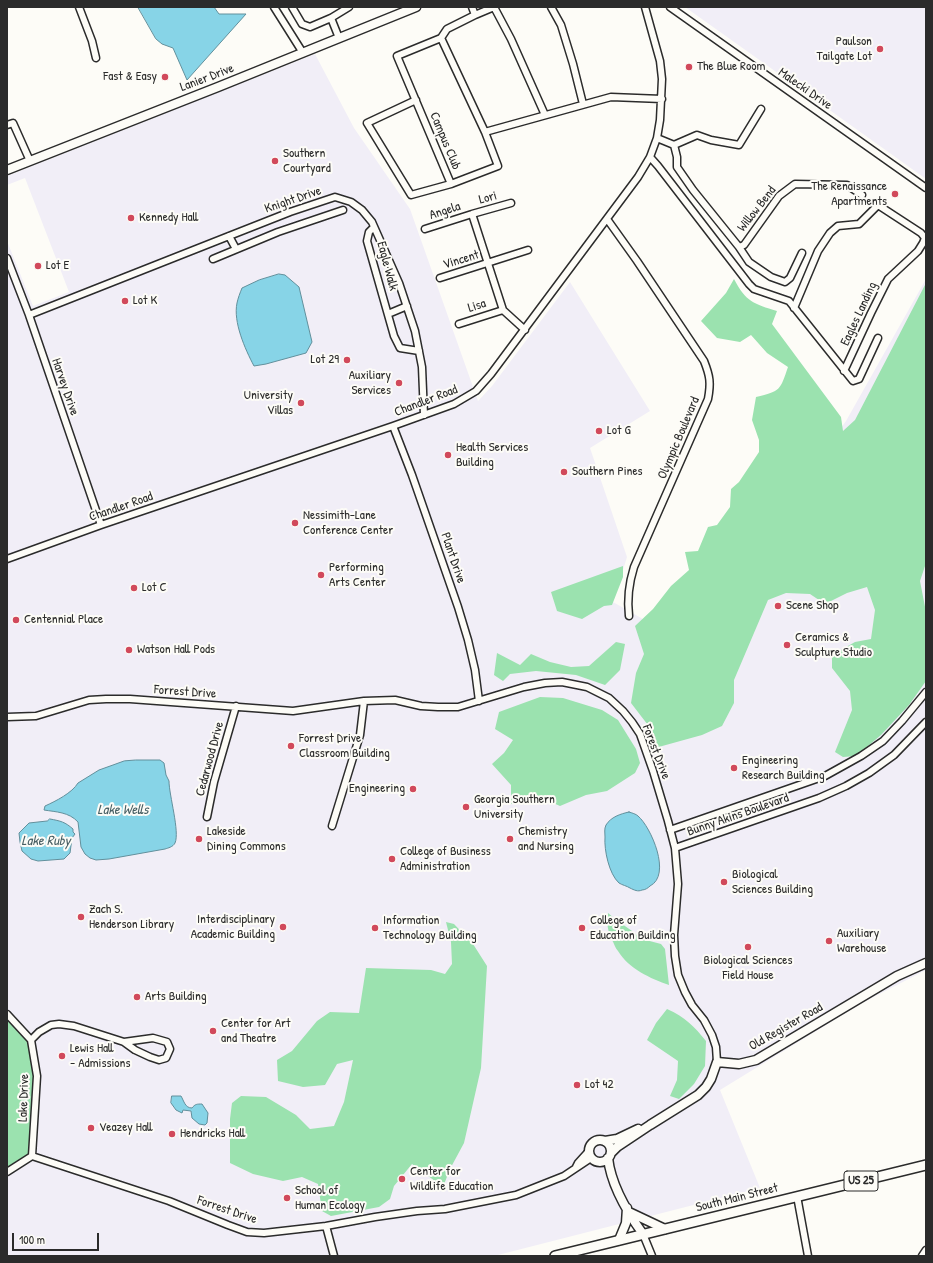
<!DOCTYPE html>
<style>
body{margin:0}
#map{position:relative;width:933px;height:1263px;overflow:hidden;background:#fdfcf7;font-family:"Patrick Hand",sans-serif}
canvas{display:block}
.frame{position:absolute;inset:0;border:8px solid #2b2b2b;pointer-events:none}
.scale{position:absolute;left:12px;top:1233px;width:87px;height:18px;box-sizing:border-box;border:2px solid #2b2b2b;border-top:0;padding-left:5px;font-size:12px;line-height:14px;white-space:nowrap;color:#2b2b2b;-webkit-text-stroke:3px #fdfcf7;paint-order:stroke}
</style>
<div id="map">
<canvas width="933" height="1263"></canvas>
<div class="frame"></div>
<div class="scale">100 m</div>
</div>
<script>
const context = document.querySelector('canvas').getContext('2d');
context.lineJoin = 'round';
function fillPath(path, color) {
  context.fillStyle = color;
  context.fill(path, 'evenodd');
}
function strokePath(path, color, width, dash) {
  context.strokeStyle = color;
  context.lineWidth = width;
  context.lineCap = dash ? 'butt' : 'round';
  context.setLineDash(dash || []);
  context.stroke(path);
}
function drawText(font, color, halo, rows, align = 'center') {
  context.font = font + ' "Patrick Hand",sans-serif';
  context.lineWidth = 4;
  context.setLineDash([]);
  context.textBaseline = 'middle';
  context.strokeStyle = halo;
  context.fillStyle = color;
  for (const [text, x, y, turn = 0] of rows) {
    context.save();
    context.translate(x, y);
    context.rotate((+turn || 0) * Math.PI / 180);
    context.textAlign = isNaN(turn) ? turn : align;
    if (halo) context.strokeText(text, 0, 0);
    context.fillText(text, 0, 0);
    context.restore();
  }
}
const built = new Path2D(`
 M685,7H926V179L817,101Z
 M315,54L354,128L410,209L478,401L492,386L570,282L650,411L590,448L627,557L613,602L685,643L846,421L926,279V970L862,1003L720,1090L760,1188L494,1256H7V241L33,306L69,292L25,178L7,185V176Z`);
const green = new Path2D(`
 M734,279C746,302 754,304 777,311L772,324L841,417L843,431L855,420L926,283V563L920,581L926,612V681L909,705L881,735L856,756L843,757L835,752L852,710L850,691L832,668V655L855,642L871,639L875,610L867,587L847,593L825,604L810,594L786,593L768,600L734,680V703L722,726L702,735L655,748L651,729L631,703L636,673L644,654L635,626L653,609L671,586L689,570L685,552L698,551L708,527L717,525L730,507L731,489L739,482L759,452V440L752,420L756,397C781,391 780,390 788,367L767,353L751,335L740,342L717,338L701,321L726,293Z
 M623,566V577L612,605L604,606L582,619L557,611L551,592Z
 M616,642L625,644L620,670L605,685L576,675L536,671L510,674L503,681L494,675L497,653L520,665L531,654L550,662L571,667L589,666Z
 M540,697L563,698L602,710L618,720L636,749L640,763L635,773L607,791L586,795L560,806L537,796L522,802L511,804V785L492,764L504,753L513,740L495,729L499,712Z
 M608,913L615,919L632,931L642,939L661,944L665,949L669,985C651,979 628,968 618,951C615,948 614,943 612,940C608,931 606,923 608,913Z
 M446,922L454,924L473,944L487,966L481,1068L464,1143L450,1169L443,1187L412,1164L394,1186L390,1199L379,1207L331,1216L322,1211L318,1184L302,1177L283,1181L253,1174L230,1163V1119L232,1103L241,1096L266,1097L296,1115L310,1129L334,1126L344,1102L353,1060L337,1064L325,1085L303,1087L278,1081L277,1060L292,1051L317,1021L330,1012L359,1013L366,968L431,970L445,974L452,964L451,942Z
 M667,1009C685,1017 694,1026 706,1041L705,1066L694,1084L679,1099L670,1096L677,1080L678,1061L647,1040L656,1023Z
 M7,1014L31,1040L37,1076L32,1156L7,1172Z`);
const water = new Path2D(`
 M138,7H214L219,14H246L187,80L173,48L162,44L156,39Z
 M279,274L285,275L299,287L312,342L306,353L266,364L254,366C245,349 233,322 237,303C238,298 240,293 242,288L259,280Z
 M136,760H160L164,763L166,775L169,781C169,795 180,832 175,843C173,847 168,848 165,849L109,859L96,860L90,858L85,854L81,847L78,822C69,812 56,812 44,810L45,806C56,801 72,793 78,783L99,770L113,765L124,761Z
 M629,812C632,813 636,814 638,816C651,827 672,875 650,886C648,888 645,890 642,890C638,892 634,890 630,888C627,886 622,885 619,883C609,874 604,850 605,837C605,833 604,829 606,825C611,817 620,814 629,812Z
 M50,819C61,821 65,822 73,829V832L75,834L72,838L70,853L64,859L38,861L31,859L22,851L20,842L19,833L29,823L47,821Z
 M172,1096H181C184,1101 185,1108 192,1108C195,1104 197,1104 202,1104L208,1113L207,1123L205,1125L199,1124L192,1118L191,1111L183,1110L182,1113L176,1110L171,1103Z`);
const street = new Path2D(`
 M79,7L92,41L96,58
 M274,7L303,53
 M292,7L302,24L310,27L331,18L349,7
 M472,7L475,15
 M494,7L475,15L447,29L441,38L397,56L451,184L498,166L485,132L611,97L662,99
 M494,7L511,39L545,115
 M551,7L561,25L573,64L583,104
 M670,7L926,188
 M331,18L339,38
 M441,38L485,132
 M416,100L367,123L411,195L451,184
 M7,125L13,123L30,161
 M657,138L674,145L677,157V167L693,190L739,247L749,262L771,277L785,282L790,278L802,253
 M674,145L697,135L711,140L739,145L761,109
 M650,157L658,166L749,284L754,289L789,301L853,381L859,379L878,338
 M472,214L503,310L525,330
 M607,219L637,261L704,361C710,376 711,383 708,399L634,567C629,583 627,599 629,616
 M374,227L369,232L367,241L394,336L400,348L419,351
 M425,229L472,214L511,203
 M229,236L236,249
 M739,247L744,245L779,196L795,184L847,185L862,195
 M7,258L29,315L101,525
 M213,259L278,232L343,210
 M440,278L528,250
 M794,308L818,251L830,233L838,226L859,224L878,205L921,233L925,238L923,243L918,251L888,279L871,313L844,371
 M388,314L407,306
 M29,315L224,238L290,212L335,197L351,202L362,210L372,222L399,283L415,331L422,367L424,415
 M459,324L503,310
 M393,426L412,475L458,607L468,640L475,670L479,701
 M7,559L101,525L393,426L454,404L476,391L491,374L638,177L650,157L657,138L660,120L662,79L660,61L645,7
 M7,717L36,716L89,700L106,699H130L293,711L364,701L395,700L421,706L438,707H458L524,687L545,683L562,682L587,687L609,698L623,711L632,722L640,734L653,771L668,821L675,848L678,884L674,935L675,956L678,975L685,992L692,1005L704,1020L712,1035L716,1047L717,1062
 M207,817L214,782L236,706
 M332,826L360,735L364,701
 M670,830L825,776L861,756L883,741L902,721L926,692
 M675,848L819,798L846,786L869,773L894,755L926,722
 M7,1014L31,1040
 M31,1040L39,1032L51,1025L59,1024L74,1026L124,1042L135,1050L150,1057L159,1060L166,1058L170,1049L167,1042L153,1038L124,1042
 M31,1040L37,1076L32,1156
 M32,1156L169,1201L228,1225L247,1232L264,1233L326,1226L375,1217L417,1211L445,1209L516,1195L564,1176L591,1158
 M576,1167L578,1163L588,1152
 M7,1172L32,1156
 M797,1196L808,1256
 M326,1226L334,1256
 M643,1234L652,1256
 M922,1256L926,1250`);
const secondary = new Path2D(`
 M7,170L218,87L416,7
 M589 1151a11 11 0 1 1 22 0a11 11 0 1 1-22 0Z
 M605,1141L617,1139L638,1129
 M611,1153L617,1147L650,1125L698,1095L706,1087L711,1079L717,1062L739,1064L756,1060L897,976L926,963
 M608,1158C611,1185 627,1212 643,1234
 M629,1212L665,1229
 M619,1240L626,1223L627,1208`);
const primary = new Path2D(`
 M555,1256L926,1165`);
const markers = [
 [880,49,4,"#d1495b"],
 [689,67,4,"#d1495b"],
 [165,77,4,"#d1495b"],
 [275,161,4,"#d1495b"],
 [895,194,4,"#d1495b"],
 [131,218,4,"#d1495b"],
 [38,266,4,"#d1495b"],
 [125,301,4,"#d1495b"],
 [347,360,4,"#d1495b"],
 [399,383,4,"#d1495b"],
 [301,403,4,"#d1495b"],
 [599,431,4,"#d1495b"],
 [448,455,4,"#d1495b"],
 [564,472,4,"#d1495b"],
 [295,523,4,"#d1495b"],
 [321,575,4,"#d1495b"],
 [134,588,4,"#d1495b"],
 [778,606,4,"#d1495b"],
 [16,620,4,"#d1495b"],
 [787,645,4,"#d1495b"],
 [129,650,4,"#d1495b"],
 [291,746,4,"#d1495b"],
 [734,768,4,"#d1495b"],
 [413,789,4,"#d1495b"],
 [466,807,4,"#d1495b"],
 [199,839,4,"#d1495b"],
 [510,839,4,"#d1495b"],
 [392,859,4,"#d1495b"],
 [724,882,4,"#d1495b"],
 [81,917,4,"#d1495b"],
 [283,927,4,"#d1495b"],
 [375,928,4,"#d1495b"],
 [582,928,4,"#d1495b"],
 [829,941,4,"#d1495b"],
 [748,947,4,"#d1495b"],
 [137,997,4,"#d1495b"],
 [213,1031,4,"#d1495b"],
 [62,1056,4,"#d1495b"],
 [577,1085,4,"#d1495b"],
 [91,1128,4,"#d1495b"],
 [172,1134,4,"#d1495b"],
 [402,1179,4,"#d1495b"],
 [287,1198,4,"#d1495b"]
];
const shields = [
 [861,1181,34]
];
const shieldNames = [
 ["US 25",861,1181]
];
const poiNames = [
 ["Paulson",872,42,"right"],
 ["Tailgate Lot",872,57,"right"],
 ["The Blue Room",697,67],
 ["Fast & Easy",157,77,"right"],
 ["Southern",283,154],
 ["Courtyard",283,169],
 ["The Renaissance",887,187,"right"],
 ["Apartments",887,202,"right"],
 ["Kennedy Hall",139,218],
 ["Lot E",46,266],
 ["Lot K",133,301],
 ["Lot 29",339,360,"right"],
 ["Auxiliary",391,376,"right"],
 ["Services",391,391,"right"],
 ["University",293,396,"right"],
 ["Villas",293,411,"right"],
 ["Lot G",607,431],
 ["Health Services",456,448],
 ["Building",456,463],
 ["Southern Pines",572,472],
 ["Nessimith-Lane",303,516],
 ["Conference Center",303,531],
 ["Performing",329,568],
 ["Arts Center",329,583],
 ["Lot C",142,588],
 ["Scene Shop",786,606],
 ["Centennial Place",24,620],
 ["Ceramics &",795,638],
 ["Sculpture Studio",795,653],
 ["Watson Hall Pods",137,650],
 ["Forrest Drive",299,739],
 ["Classroom Building",299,754],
 ["Engineering",742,761],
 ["Research Building",742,776],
 ["Engineering",405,789,"right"],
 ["Georgia Southern",474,800],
 ["University",474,815],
 ["Lakeside",207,832],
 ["Dining Commons",207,847],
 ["Chemistry",518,832],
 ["and Nursing",518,847],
 ["College of Business",400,852],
 ["Administration",400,867],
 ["Biological",732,875],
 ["Sciences Building",732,890],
 ["Zach S.",89,910],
 ["Henderson Library",89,925],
 ["Interdisciplinary",275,920,"right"],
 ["Academic Building",275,935,"right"],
 ["Information",383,921],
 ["Technology Building",383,936],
 ["College of",590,921],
 ["Education Building",590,936],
 ["Auxiliary",837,934],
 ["Warehouse",837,949],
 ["Biological Sciences",748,961,"center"],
 ["Field House",748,976,"center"],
 ["Arts Building",145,997],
 ["Center for Art",221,1024],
 ["and Theatre",221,1039],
 ["Lewis Hall",70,1049],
 ["- Admissions",70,1064],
 ["Lot 42",585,1085],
 ["Veazey Hall",99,1128],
 ["Hendricks Hall",180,1134],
 ["Center for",410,1172],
 ["Wildlife Education",410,1187],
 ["School of",295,1191],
 ["Human Ecology",295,1206]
];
const streetNames = [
 ["Lanier Drive",207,78,-21],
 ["Malecki Drive",805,89,35],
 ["Campus Club",445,141,67],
 ["Lori",488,198,-16],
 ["Knight Drive",293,200,-19],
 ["Willow Bend",757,209,-52],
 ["Angela",445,211,-18],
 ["Vincent",461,260,-17],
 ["Eagle Walk",387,266,75],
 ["Lisa",477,306,-18],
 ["Eagles Landing",859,314,-65],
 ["Harvey Drive",65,387,71],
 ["Chandler Road",426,401,-21],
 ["Olympic Boulevard",679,438,-67],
 ["Chandler Road",121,507,-19],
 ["Plant Drive",453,558,71],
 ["Forrest Drive",185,692,4],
 ["Forest Drive",656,752,69],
 ["Cedarwood Drive",210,759,-75],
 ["Bunny Akins Boulevard",738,815,-19],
 ["Old Register Road",786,1027,-30],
 ["Lake Drive",24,1098,-88],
 ["South Main Street",737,1198,-14],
 ["Forrest Drive",227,1210,19]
];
const waterNames = [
 ["Lake Wells",123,810],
 ["Lake Ruby",46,841]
];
fillPath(built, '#f1eef7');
fillPath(green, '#9be2af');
fillPath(water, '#87d4e7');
strokePath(water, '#62909c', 1);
strokePath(street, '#2b2b2b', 9);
strokePath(secondary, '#2b2b2b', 11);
strokePath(primary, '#2b2b2b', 12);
strokePath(street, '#fdfcf7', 6);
strokePath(secondary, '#fdfcf7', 8);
strokePath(primary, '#fdfcf7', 9);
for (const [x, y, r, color] of markers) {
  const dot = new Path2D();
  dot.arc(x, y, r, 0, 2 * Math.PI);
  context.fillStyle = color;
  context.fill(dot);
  strokePath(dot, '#fdfcf7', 1.5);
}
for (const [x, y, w] of shields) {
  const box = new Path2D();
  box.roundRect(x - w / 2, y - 10, w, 20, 3);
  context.fillStyle = '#fdfcf7';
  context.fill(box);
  strokePath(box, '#2b2b2b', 1);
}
drawText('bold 12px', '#2b2b2b', null, shieldNames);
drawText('13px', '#2b2b2b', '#fdfcf7', poiNames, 'left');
drawText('13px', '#2b2b2b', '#fdfcf7', streetNames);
drawText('italic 14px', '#475e63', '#fdfcf7', waterNames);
</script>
